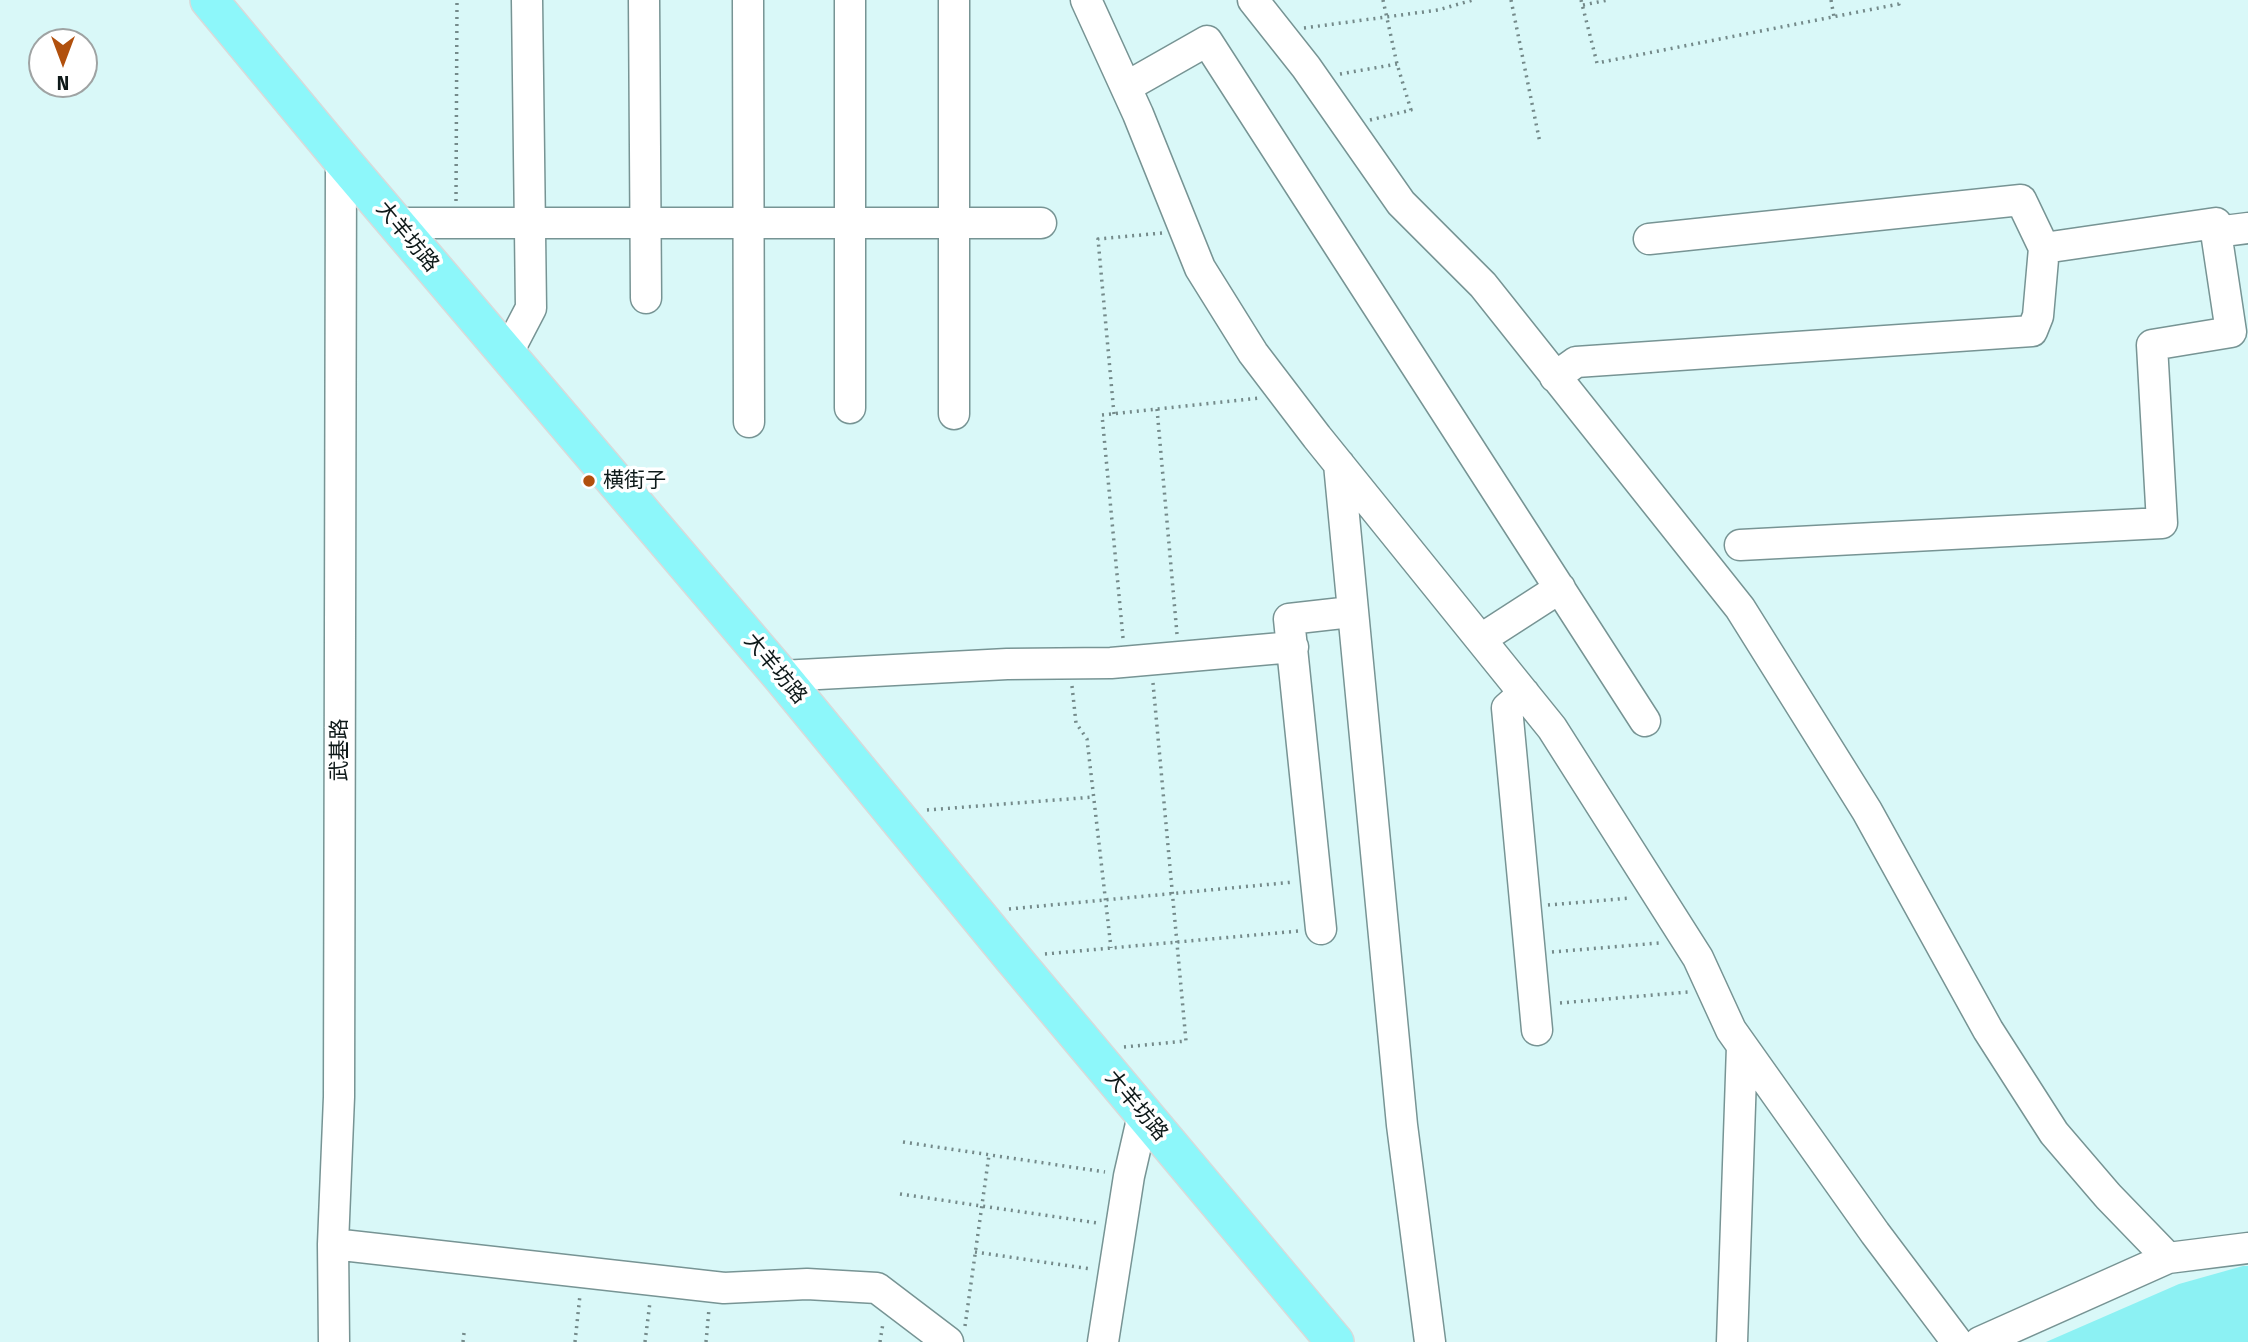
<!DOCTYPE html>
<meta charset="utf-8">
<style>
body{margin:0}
#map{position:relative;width:2248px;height:1342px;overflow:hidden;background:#d9f8f8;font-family:"Fira Sans",sans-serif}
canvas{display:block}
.north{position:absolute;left:28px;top:28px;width:70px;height:70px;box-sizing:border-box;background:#fff;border:2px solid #9fa3a3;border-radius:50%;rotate:180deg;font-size:19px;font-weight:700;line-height:28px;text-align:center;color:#0e1919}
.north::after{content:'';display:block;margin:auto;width:24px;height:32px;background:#b1500d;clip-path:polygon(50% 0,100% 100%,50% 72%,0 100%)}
</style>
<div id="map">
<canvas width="2248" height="1342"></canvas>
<div class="north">N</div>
</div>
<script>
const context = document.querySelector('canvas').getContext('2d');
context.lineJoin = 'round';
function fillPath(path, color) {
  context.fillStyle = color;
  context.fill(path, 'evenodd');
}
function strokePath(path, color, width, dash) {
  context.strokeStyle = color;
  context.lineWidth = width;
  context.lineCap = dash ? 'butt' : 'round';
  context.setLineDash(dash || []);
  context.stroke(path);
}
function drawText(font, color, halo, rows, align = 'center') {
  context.font = font + ' "Fira Sans","Noto Sans SC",sans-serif';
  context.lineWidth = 7;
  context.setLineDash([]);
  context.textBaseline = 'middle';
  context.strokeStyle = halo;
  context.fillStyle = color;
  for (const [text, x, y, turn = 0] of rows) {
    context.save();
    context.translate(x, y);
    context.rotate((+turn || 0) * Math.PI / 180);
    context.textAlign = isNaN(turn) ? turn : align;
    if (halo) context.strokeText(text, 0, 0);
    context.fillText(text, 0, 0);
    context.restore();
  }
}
const green = new Path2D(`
 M2243,1266H2248V1342H2046L2179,1284Z`);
const path = new Path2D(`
 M1511,0L1540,143
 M1581,0L1597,63L1899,4V0
 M1831,0L1834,17
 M1583,5L1608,0
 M1304,28L1438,10L1473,0
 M1340,74L1397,64
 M1370,120L1411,110L1397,64L1383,0
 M456,201L457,0
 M1157,409L1177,634
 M1114,414L1098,239L1162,233
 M1123,638L1102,415L1259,398
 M1072,686L1076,723L1087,739L1111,948
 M927,810L1094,797
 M1548,905L1631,898
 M1009,909L1294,882
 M1552,952L1659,943
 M1045,954L1299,931
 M1560,1003L1688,992
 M1124,1047L1186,1041L1153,683
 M903,1142L1105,1172
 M900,1194L1098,1223
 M975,1252L1091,1269
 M965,1326L989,1155
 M463,1342L464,1333
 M575,1342L580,1295
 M645,1342L650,1302
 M706,1342L709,1309
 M880,1342L883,1323`);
const minor = new Path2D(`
 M644,0L646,298
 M748,0L749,422
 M954,0V414
 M1086,0L1138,114L1200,268L1253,353L1317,437L1552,728L1698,958L1731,1030L1875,1233L1957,1342
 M1253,0L1306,67L1401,203L1483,285L1740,608L1867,811L1988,1030L2054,1133L2108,1196L2168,1258
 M1126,87L1207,41L1645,721
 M395,223H1041
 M1649,239L2021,200L2044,248
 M507,354L531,308L527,0
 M1555,377L1576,362L2032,331L2038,316L2044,248L2216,223V232L2248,228
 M850,408V0
 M1339,464L1402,1125L1430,1342
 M1740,545L2162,523L2152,345L2231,332L2216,232
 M1481,639L1560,588
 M781,676L1007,664L1111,663L1293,647
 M1524,693L1507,708L1537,1030
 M1321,929L1289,619L1351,612
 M333,1244L724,1288L807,1284L877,1288L948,1342
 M334,1342L333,1244L339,1097L341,159
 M1103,1342L1129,1176L1143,1115
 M1732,1342L1742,1046
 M1980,1342L2168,1258L2248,1248`);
const major = new Path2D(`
 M209,0L341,159L781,676L1012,957L1335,1342`);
const markers = [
 [589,481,7,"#b1500d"]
];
const streetNames = [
 ["大羊坊路",407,237,50],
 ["大羊坊路",775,669,50],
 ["武基路",340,750,-90],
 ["大羊坊路",1136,1106,50]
];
const poiNames = [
 ["横街子",603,481]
];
fillPath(green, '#8cf1f3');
strokePath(minor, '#779494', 33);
strokePath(major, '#d8dada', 40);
strokePath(path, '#748a8a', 3.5, [2, 5]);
strokePath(minor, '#fff', 30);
strokePath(major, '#8df7fa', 37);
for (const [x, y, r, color] of markers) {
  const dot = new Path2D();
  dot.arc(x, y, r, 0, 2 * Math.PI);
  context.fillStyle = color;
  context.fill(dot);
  strokePath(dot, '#fff', 2.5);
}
drawText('21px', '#0e1919', '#fff', streetNames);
drawText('21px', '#0e1919', '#fff', poiNames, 'left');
</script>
